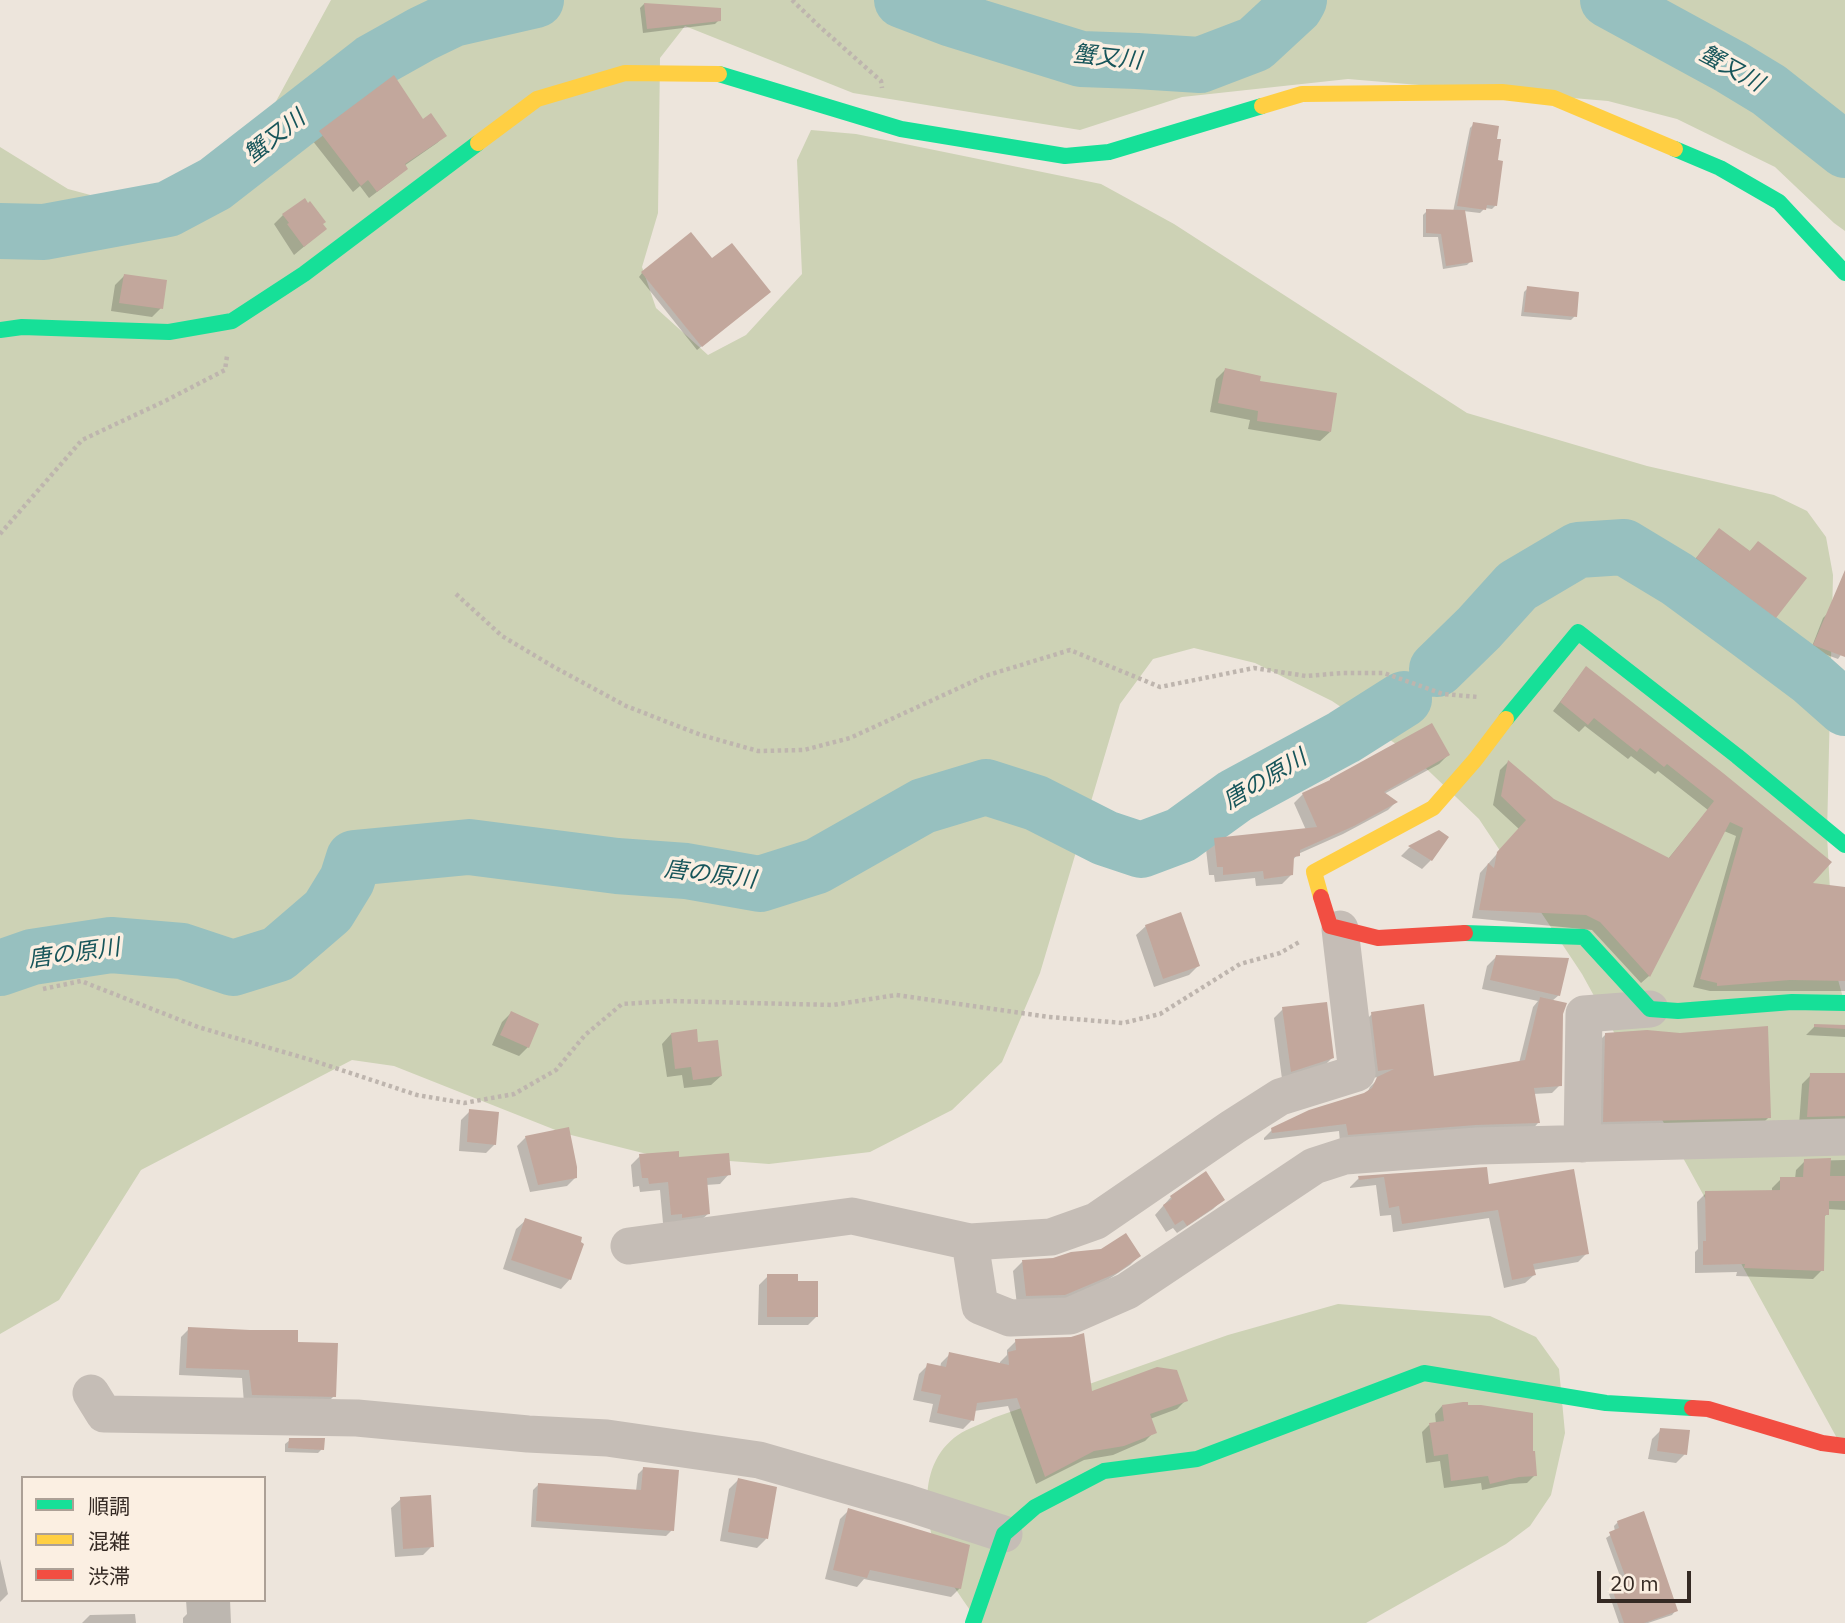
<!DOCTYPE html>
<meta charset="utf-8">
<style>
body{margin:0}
#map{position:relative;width:1845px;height:1623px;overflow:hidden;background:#ede5dc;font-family:"IBM Plex Sans","Noto Sans JP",sans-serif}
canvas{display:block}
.legend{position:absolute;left:21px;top:1476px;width:245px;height:126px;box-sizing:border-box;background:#fbefe2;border:2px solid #aca096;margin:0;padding:9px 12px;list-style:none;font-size:21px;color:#352a24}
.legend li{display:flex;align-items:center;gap:14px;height:35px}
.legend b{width:35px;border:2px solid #aca096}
.scale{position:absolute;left:1597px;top:1571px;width:94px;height:32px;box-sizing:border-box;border:4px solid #352a24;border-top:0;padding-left:9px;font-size:21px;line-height:24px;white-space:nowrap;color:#352a24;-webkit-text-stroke:5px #fbefe2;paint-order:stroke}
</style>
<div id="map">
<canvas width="1845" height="1623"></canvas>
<ul class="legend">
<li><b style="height:9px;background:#16e098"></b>順調</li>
<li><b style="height:9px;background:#ffcf43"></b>混雑</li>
<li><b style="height:9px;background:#f24e42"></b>渋滞</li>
</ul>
<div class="scale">20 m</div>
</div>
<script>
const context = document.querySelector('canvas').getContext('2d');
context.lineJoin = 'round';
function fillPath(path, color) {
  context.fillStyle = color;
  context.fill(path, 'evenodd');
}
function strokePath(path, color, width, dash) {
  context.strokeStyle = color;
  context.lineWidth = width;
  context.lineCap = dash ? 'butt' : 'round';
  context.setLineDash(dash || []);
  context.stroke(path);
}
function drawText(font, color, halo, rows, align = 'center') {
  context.font = font + ' "IBM Plex Sans","Noto Sans JP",sans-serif';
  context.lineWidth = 7;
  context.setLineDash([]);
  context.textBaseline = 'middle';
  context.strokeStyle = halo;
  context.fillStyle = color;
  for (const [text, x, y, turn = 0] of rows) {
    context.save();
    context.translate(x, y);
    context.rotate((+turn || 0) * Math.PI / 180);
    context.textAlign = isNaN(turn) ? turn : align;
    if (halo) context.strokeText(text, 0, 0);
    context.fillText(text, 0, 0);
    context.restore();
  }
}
const green = new Path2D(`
 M331,0H1845V231L1834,223L1775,167L1677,119L1608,101L1348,79L1182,97L1080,130L853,93L685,26L660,58L658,213L642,267L656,308L708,355L746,335L802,274L797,160L811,130L856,134L1101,184L1174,224L1467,413L1647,466L1774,495L1807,511L1826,537L1833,575L1827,835L1834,965L1845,1005V1448L1838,1440L1582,974L1479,819L1411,754L1332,701L1255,663L1194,648L1153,659L1120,704L1040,973L1002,1062L952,1110L870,1152L769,1164L651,1155L563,1133L394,1066L352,1060L141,1170L59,1300L0,1334V147L68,189L139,208L162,202L268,116Z
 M1338,1304L1490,1316L1536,1337L1559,1369L1565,1433L1551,1495L1530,1526L1506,1544L1366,1623H979C969,1608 958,1594 949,1578C925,1536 912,1467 958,1435C968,1428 982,1424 993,1418L1228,1335Z`);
const shadow = new Path2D(`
 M644,4L719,20L715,24L643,33L640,8Z
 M422,121L444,136L437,143L404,166L398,176L369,198L360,186L353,192L312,140L320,132Z
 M1474,124L1496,205L1492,209L1485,208L1480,213L1463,211L1471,261L1467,265L1443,269L1438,237H1423V215L1427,211L1453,212L1470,128Z
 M283,215L321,224L325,229L294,255L274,224Z
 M712,261L765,296L697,350L639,277L642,273Z
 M124,276L161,308L152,317L111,311L115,285Z
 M1528,288L1575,316L1571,320L1521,316L1524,292Z
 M1225,370L1258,382L1330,432L1320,441L1248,429L1250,420L1210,412L1216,379Z
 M1719,530L1749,552L1758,543L1804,578L1775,617L1766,626L1688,568Z
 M1827,614L1845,622V649L1838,659L1811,649L1823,618Z
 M1579,677L1809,884L1845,889V991H1710L1693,987L1736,836L1724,831L1649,976L1641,983L1592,930L1472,918L1480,873L1519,829L1493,805L1500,770L1508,762L1553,801L1668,859L1708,810L1658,771L1655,774L1631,756L1628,759L1585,726L1579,732L1553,711Z
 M1448,755L1439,764L1384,794L1396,802L1388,810L1343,834L1298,854L1292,861L1291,875L1282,884L1256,886L1255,878L1215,882L1214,875H1209L1206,849L1215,840L1306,830L1294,803L1303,794Z
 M1439,832L1447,837L1431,860L1422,869L1401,856L1409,848Z
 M1146,926L1198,966L1189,975L1154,987L1136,935Z
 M1496,957L1559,995L1552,1001L1561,1013L1560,1085L1552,1093L1533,1094L1538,1123L1531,1131L1340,1142L1339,1131L1264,1140V1138L1272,1130L1367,1093L1370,1087L1380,1077L1370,1078L1364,1022L1372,1014L1433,1078L1519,1063L1533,1007L1538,1001L1482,989L1487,966Z
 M1283,1009L1332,1058L1323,1067L1282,1079L1274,1018Z
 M511,1013L528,1047L519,1056L492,1045L502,1022Z
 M1815,1026L1845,1027V1037L1806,1035Z
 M671,1034L697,1044L721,1076L711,1085L684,1088L682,1075L667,1077L662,1044Z
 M1605,1035H1680L1769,1117L1760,1126L1595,1130L1596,1044Z
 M1845,1074V1127L1799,1125L1802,1084L1811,1075Z
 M470,1111L495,1144L486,1153L459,1151L461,1120Z
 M526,1137L575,1178L567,1186L530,1192L517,1146Z
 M640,1156L677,1159L729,1174L720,1184L706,1185L709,1213L699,1222L663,1223L660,1190L640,1192L639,1186L633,1187L631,1165Z
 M1845,1160V1210L1827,1209V1214L1823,1218L1822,1270L1813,1279L1736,1276L1737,1272L1695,1273V1252L1698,1249L1697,1202L1706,1193L1772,1192V1188L1781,1179H1795L1796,1170L1805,1161Z
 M1486,1169L1488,1186L1587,1253L1578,1262L1533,1270L1534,1275L1525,1283L1504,1288L1489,1218L1393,1232L1391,1215L1380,1216L1376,1185L1350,1188V1187L1359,1178Z
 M1171,1197L1222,1200L1213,1209L1177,1233L1173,1228L1166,1232L1155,1215Z
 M526,1220L570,1279L561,1289L503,1269L516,1229Z
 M1139,1256L1130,1265L1106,1281L1055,1304L1017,1305L1013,1271L1022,1262Z
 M768,1276L797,1283L817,1316L808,1325H758L759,1285Z
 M189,1329L297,1344L334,1396L326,1404L244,1403L242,1378L179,1375L181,1337Z
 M1016,1341L1091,1393L1186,1400L1177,1409L1150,1419L1154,1432L1145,1441L1113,1455L1084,1460L1036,1484L1008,1406L974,1411L972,1420L963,1429L929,1422L933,1404L913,1400L919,1374L928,1365L940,1368L941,1363L950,1354L1000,1364V1362L1007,1355V1350Z
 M1442,1406L1532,1453L1535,1475L1527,1483L1510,1484L1482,1490L1481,1483L1444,1488L1440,1461L1426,1463L1422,1432L1429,1425L1436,1424L1435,1414Z
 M1661,1430L1685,1454L1676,1463L1648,1459L1652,1439Z
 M290,1440L322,1449L318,1453L285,1452V1444Z
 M644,1468L672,1530L666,1536L531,1527L533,1490L539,1484L636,1491L638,1474Z
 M738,1480L766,1539L757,1548L720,1541L729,1489Z
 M401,1499L432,1546L423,1555L395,1557L391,1508Z
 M849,1510L960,1588L951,1597L864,1579L857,1587L825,1579L840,1519Z
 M1618,1522L1676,1610L1672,1615L1648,1623H1619L1609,1594L1613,1590L1624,1587L1606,1538L1615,1532L1614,1526Z
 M0,1559L8,1594L0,1602Z
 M186,1600H230L231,1623H183V1618L187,1614Z
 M135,1614L136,1623H82L90,1615Z`);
const river = new Path2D(`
 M902,0L952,19L1081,59L1137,61L1200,65L1255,44L1295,7L1299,0
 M1608,0L1731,67L1769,90L1845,150
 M0,231L44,232L168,209L215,184L372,62L422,34L453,19L536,0
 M1437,669L1479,628L1517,586L1578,550L1624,547L1677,579L1748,631L1811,678L1845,708
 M0,968L32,957L111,945L182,951L233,968L278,954L328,911L347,880L354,858L469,847L617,866L686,871L760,884L817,866L923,806L986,787L1036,803L1105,838L1141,850L1181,835L1235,796L1344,737L1404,699`);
const building = new Path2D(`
 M644,3L721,8V21L647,29Z
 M394,75L423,119L431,113L447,136L405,164L408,169L377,192L368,180L361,186L319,131Z
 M1473,122L1499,126L1497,139H1501L1498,160L1503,161L1497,206L1487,205L1486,210L1457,206Z
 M305,198L308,203L310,201L326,222L323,224L327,229L304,247L287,224L289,223L282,214Z
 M1426,209L1465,210L1473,262L1446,266L1441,234L1426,233Z
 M691,232L712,258L732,243L771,292L702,347L641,272Z
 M124,274L167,280L163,309L119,303Z
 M1527,286L1579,292L1577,317L1524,312Z
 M1225,368L1261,376L1260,381L1337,393L1331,432L1257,421L1258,411L1218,403Z
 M1719,528L1750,551L1758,541L1807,578L1776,618L1696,558Z
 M1845,570V657L1813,645Z
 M1586,666L1723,773L1832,862L1813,883L1845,887V981L1790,980L1717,986V983L1700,979L1743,828L1730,822L1650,977L1600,922L1586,915L1479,910L1488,863L1494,868L1497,852L1526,820L1501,796L1508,760L1554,799L1669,858L1714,801L1667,764L1664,767L1640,748L1637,752L1594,718L1588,725L1560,702Z
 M1432,723L1450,755L1384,792L1398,802L1354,826L1300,850V856L1294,857L1293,875L1264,879L1263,871L1223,875V867H1217L1214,838L1317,827L1302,793L1330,780V779Z
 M1439,830L1449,837L1432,861L1408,846Z
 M1181,912L1200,966L1163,979L1145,925Z
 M1496,955L1569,958L1560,996L1490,980Z
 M1540,997L1567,1003L1563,1014L1562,1086L1534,1088L1540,1123L1476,1125L1348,1135L1346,1124L1272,1133L1271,1128L1309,1110L1364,1093L1372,1088L1377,1077L1394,1069L1378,1071L1371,1012L1424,1004L1434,1076L1525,1060Z
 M1327,1002L1334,1058L1291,1072L1282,1007Z
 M511,1011L539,1024L529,1048L500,1035Z
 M1814,1024L1845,1025V1029L1814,1027Z
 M1768,1026L1771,1118L1603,1122L1605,1033L1647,1030L1680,1033Z
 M697,1029L698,1042L718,1040L722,1076L693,1080L691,1067L675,1069L671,1033Z
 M1810,1073H1845V1116L1807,1117Z
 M469,1109L499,1112L496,1145L467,1142Z
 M569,1127L577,1167V1178L538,1185L525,1136Z
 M679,1151V1157L729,1153L731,1175L707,1178L710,1214L682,1218V1214L671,1215L668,1182L649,1184L648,1178H642L639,1154Z
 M1831,1158L1830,1176H1845V1201H1829V1215H1825L1824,1271L1744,1268L1745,1264L1703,1265V1241H1706L1705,1191L1780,1190V1177H1803L1804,1159Z
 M1487,1167L1489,1184L1574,1169L1589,1254L1533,1264L1536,1275L1512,1280L1498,1210L1402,1224L1399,1206L1389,1208L1384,1177L1359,1180L1358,1176Z
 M1206,1171L1225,1200L1187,1226L1183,1220L1175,1225L1163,1205L1172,1199L1170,1196Z
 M525,1218L582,1237L581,1242L584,1244L571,1280L511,1260Z
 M1126,1233L1141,1256L1117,1273L1065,1295L1026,1296L1022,1260L1053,1258L1071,1252L1101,1249Z
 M767,1274H798V1281H818V1317H767Z
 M188,1327L250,1330H298V1342L338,1343L336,1397L252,1395L249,1370L186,1368Z
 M1084,1333L1092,1391L1157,1367L1177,1370L1188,1401L1150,1414L1157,1433L1124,1446L1094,1451L1045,1477L1017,1398L977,1403L974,1421L937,1413L941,1395L921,1391L927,1363L946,1367L949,1352L1009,1365L1008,1352L1016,1350L1015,1339L1071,1337Z
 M1463,1402H1468V1405H1481L1533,1413V1451H1535L1537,1476L1519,1477L1490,1484L1488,1476L1451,1481L1448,1454L1434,1456L1429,1423L1444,1421L1442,1405Z
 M1660,1428L1690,1430L1687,1455L1657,1451Z
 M289,1438H325L324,1450L288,1448Z
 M643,1467L679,1470L674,1531L536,1521L538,1483L641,1490Z
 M738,1478L777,1487L768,1539L728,1532Z
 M431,1495L434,1547L403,1549L400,1497Z
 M848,1508L970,1545L961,1589L870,1570L867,1578L833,1570Z
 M1644,1511L1678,1611L1644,1623H1624L1612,1589L1628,1584L1609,1532L1619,1528L1617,1521Z`);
const path = new Path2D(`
 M792,0L819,26L881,81L882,88
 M0,534L82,440L167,400L225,370L227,356
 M456,594L502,636L554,667L626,706L701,735L758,751L804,750L850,738L985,676L1070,650L1160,687L1254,668L1306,676L1343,673H1384L1443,694L1478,697
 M43,989L81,981L198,1027L311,1060L417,1095L464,1103L514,1094L556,1070L585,1035L622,1004L670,1001L833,1005L896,995L1049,1017L1123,1023L1160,1014L1240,964L1280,953L1301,941`);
const street = new Path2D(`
 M1582,1144L1584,1014L1650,1009
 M970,1242L980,1306L1010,1318L1070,1316L1127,1291L1314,1166L1345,1156L1478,1146L1845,1137
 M629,1246L852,1216L970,1242L1051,1237L1096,1221L1233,1127L1280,1097L1357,1073L1340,929
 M91,1393L104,1414L357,1418L528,1434L607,1438L759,1460L908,1503L1004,1534`);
const fast = new Path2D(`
 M719,74L901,129L1065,156L1109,152L1262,106
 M1675,149L1720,168L1779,202L1845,273
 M0,330L22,327L169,332L232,321L304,274L478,143
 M1506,719L1578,632L1737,756L1845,845
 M1465,933L1584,937L1650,1009L1678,1011L1792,1002L1845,1003
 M973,1623L1004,1534L1035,1507L1104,1471L1197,1459L1424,1373L1606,1403L1692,1408`);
const slow = new Path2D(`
 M1262,106L1302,94L1502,92L1554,98L1675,149
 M478,143L537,99L625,73L719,74
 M1321,897L1314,872L1433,808L1475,760L1506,719`);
const jam = new Path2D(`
 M1321,897L1330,926L1378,938L1465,933
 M1692,1408L1708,1409L1822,1443L1845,1446`);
const waterNames = [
 ["蟹又川",1107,58,6],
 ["蟹又川",1731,69,29],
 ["蟹又川",275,137,-38],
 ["唐の原川",1265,780,-31],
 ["唐の原川",710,875,7],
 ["唐の原川",74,954,-8]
];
fillPath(green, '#cdd2b5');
fillPath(shadow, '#0003');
strokePath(river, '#97c0bf', 56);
fillPath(building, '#c2a79c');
strokePath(path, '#beb5ae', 4.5, [3.5, 3.5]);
strokePath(street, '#c5bdb6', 37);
strokePath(fast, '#16e098', 16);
strokePath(slow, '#ffcf43', 16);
strokePath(jam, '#f24e42', 16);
drawText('italic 23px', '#17555a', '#fbefe2', waterNames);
</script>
